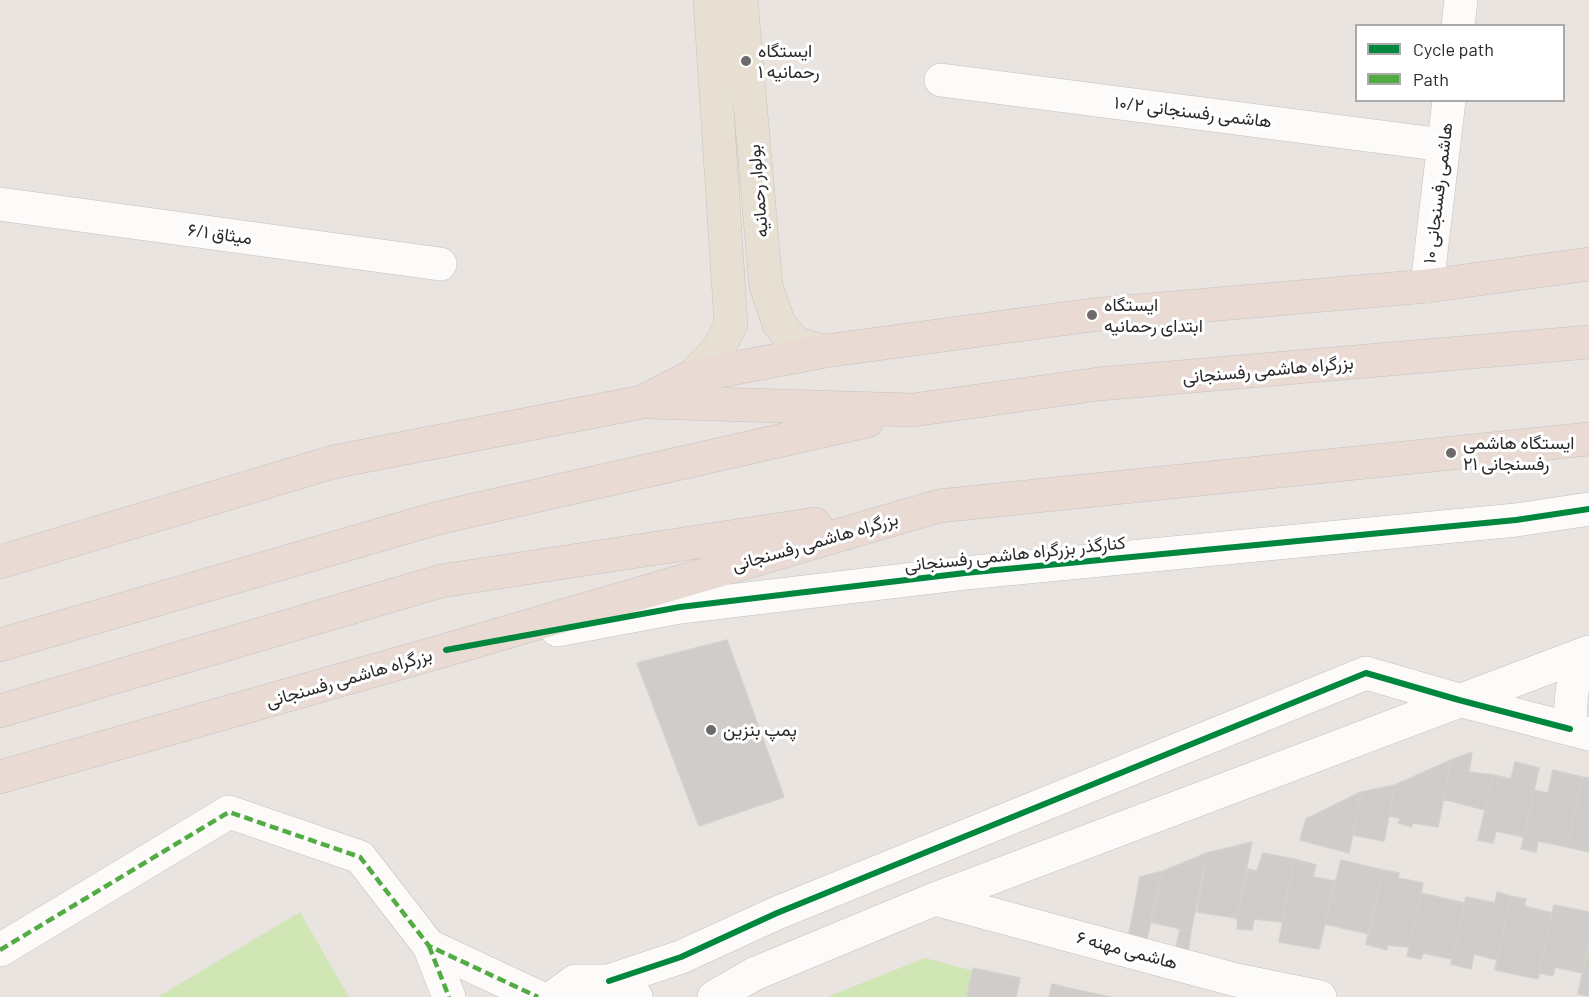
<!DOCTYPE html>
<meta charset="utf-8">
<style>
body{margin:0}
#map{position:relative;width:1589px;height:997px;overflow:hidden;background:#e9e4df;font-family:Barlow,sans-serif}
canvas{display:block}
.legend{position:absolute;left:1355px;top:24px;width:210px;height:78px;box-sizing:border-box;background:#fff;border:2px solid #aaa;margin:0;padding:8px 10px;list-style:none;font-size:18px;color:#2a2a2a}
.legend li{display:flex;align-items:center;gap:12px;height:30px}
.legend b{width:30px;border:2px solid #aaa}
</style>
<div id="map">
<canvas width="1589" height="997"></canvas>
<ul class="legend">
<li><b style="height:8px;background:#00873e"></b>Cycle path</li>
<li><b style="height:8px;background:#53ab44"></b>Path</li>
</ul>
</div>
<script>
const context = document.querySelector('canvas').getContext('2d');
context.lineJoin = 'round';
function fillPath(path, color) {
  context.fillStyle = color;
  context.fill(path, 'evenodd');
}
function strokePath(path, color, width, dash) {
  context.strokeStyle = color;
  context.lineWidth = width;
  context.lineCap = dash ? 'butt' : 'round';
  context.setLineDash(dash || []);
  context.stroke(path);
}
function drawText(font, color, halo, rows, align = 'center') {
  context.font = font + ' Barlow,Vazirmatn,sans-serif';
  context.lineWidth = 6;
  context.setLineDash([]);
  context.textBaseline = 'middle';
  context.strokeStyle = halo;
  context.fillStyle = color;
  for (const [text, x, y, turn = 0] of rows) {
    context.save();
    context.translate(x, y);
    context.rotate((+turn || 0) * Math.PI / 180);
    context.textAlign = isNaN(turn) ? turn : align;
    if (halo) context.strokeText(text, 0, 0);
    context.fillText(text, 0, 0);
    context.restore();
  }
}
const green = new Path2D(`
 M300,912L349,997H158Z
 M925,958L978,972L972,997H827Z`);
const building = new Path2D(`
 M727,640L784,797L699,826L637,663Z
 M1472,752L1469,772L1493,775L1485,810L1443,799L1451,760Z
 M1451,760L1438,827L1412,823V827L1398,823L1401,819L1389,815L1395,785Z
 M1515,762L1539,768L1524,837L1496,831L1493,843L1478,840L1493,775L1511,779Z
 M1553,770L1582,777L1567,847L1538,841L1536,852L1521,849L1534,790L1548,793Z
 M1582,777L1589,778V852L1567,847Z
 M1395,785L1384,841L1353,835L1361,792Z
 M1361,792L1349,853L1300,840L1306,819Z
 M1252,842L1236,918L1197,912L1207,853Z
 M1207,853L1191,931L1150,922L1163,871Z
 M1263,853L1294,859L1282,922L1254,919L1252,930L1237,929L1238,922L1236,918L1248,869L1257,871Z
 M1294,859L1316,865L1313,877L1335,881L1319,949L1279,942Z
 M1341,860L1383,870L1369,934L1325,924Z
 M1383,870L1399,873L1398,878L1423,883L1409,947L1387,945V950L1366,944Z
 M1163,871L1147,938L1129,934L1140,877Z
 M1497,892L1511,896L1497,960L1474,954L1471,969L1451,964L1466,897L1495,903Z
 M1421,893L1465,903L1452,959L1423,953L1421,959L1407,956Z
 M1511,896L1526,899L1524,906L1552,913L1538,979L1495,970Z
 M1554,905L1589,912V943L1582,973L1555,967L1553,976L1539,973Z
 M1180,929L1191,931L1187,960L1174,957Z
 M1589,943V996L1578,994Z
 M973,968L1020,978L1016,997H967Z
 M1052,984L1068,988L1066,997H1049Z
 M1068,988L1111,997H1066Z`);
const minor = new Path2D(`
 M1458,26L1461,0
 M941,80L1444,145
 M0,204L440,264
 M1427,286L1449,100
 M557,630L680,607L965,573L1516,520L1589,509
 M1589,654C1569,682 1571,696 1570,729L1589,734
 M935,899L1236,980L1320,997
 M429,946L449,997
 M0,950L229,812L360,857L429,946L538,997
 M609,981L681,957L777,913L1366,673L1459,700L1570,729
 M553,997L575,981H609L636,997
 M714,997L754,974L935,899L1589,652`);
const major = new Path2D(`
 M741,0L766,286L779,324L796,344L825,351
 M693,376L719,348L731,324L710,0`);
const highway = new Path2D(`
 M647,402L913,410L1099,384L1589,342
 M0,562L333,462L642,402L693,376L825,351L1092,315L1427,286L1589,264
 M0,645L438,518L867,421
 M0,711L441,581L815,524
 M0,777L446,650L939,506L1589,439`);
const quiet = new Path2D(`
 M429,946L449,997
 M0,950L229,812L360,857L429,946L538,997`);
const cycleway = new Path2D(`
 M446,650L680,607L965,573L1516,520L1589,509
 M609,981L681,957L777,913L1366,673L1459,700L1570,729`);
const markers = [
 [746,61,6,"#6d6b69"],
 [1092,315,6,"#6d6b69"],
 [1451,453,6,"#6d6b69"],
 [711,730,6,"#6d6b69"]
];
const poiNames = [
 ["ایستگاه",758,51],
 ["رحمانیه ۱",758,72],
 ["ایستگاه",1104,305],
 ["ابتدای رحمانیه",1104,326],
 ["ایستگاه هاشمی",1463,443],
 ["رفسنجانی ۲۱",1463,464],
 ["پمپ بنزین",723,730]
];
const streetNames = [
 ["هاشمی رفسنجانی ۱۰/۲",1193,112,7],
 ["بولوار رحمانیه",758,191,-95],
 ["هاشمی رفسنجانی ۱۰",1438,193,-83],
 ["میثاق ۶/۱",220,234,8],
 ["بزرگراه هاشمی رفسنجانی",1268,370,-5],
 ["بزرگراه هاشمی رفسنجانی",815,542,-16],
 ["کنارگذر بزرگراه هاشمی رفسنجانی",1015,554,-6],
 ["بزرگراه هاشمی رفسنجانی",349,678,-16],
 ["هاشمی مهنه ۶",1127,950,15]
];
fillPath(green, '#d0e6b5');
fillPath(building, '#cfccc9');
strokePath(building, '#d4d0cb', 1.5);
strokePath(minor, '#c2c1c1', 34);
strokePath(major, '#c4c3c1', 34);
strokePath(highway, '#c4c3c1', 34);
strokePath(minor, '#fcfbfa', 33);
strokePath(major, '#e7e0d2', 33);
strokePath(highway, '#e9dad3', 33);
strokePath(quiet, '#53ab44', 4.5, [9, 4.5]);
strokePath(cycleway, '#00873e', 6);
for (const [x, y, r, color] of markers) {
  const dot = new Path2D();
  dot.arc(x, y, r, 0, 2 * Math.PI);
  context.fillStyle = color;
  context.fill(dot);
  strokePath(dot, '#fff', 2);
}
drawText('18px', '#2a2a2a', '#fff', poiNames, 'left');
drawText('18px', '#2a2a2a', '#fff', streetNames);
</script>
